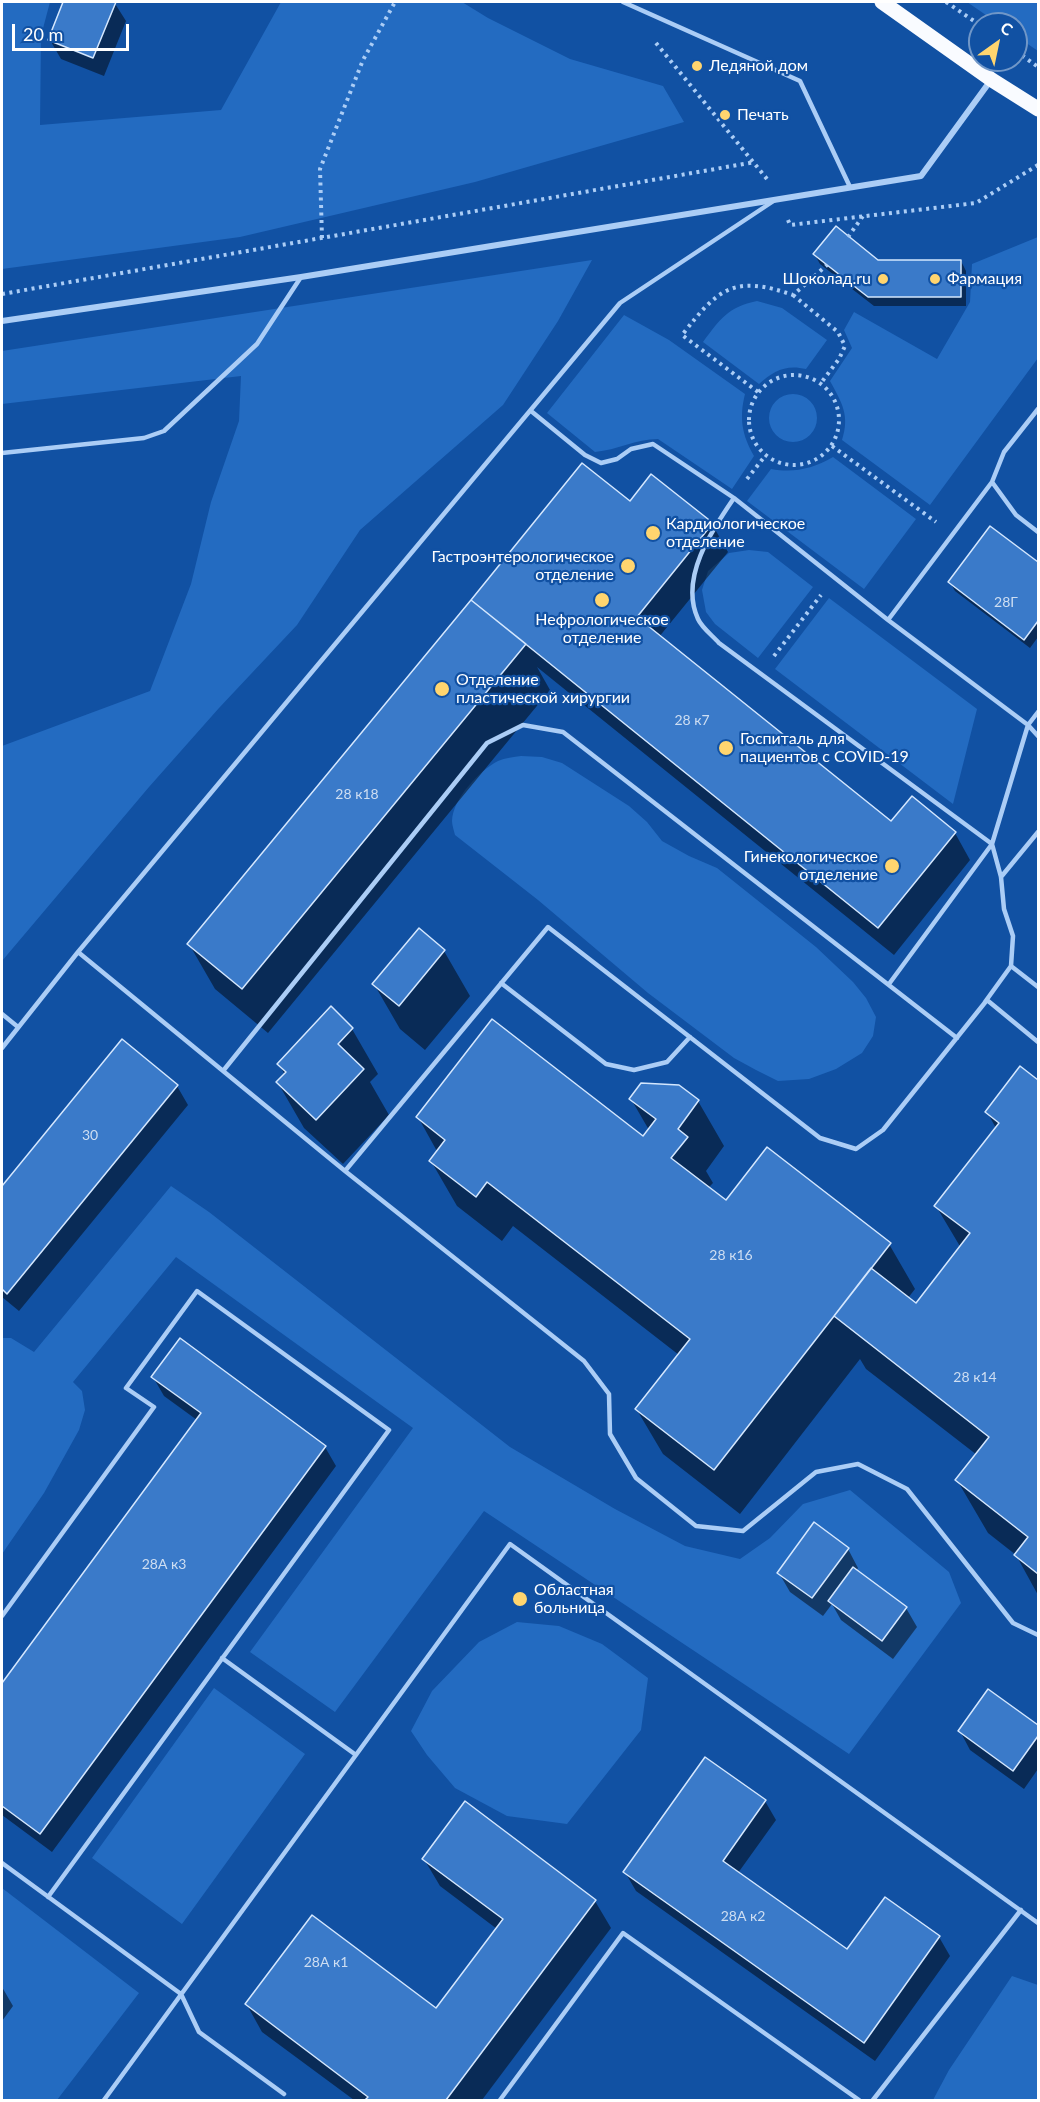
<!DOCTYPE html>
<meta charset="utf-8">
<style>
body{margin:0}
#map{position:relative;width:1040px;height:2102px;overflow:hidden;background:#1151a3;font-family:Lato,sans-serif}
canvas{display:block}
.frame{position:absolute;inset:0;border:3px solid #fff;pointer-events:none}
.north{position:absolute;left:968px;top:12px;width:60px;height:60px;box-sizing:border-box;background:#1151a3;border:2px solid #7097c8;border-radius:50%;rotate:33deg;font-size:16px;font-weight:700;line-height:24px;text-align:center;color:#fff}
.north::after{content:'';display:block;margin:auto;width:21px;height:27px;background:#ffd56f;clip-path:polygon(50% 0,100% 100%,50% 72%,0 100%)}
.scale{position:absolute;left:12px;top:24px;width:117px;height:27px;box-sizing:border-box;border:3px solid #fff;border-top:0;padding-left:8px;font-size:18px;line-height:21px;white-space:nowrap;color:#fff;-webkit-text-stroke:4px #1151a3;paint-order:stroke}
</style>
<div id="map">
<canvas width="1040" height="2102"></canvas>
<div class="frame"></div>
<div class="north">С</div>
<div class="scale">20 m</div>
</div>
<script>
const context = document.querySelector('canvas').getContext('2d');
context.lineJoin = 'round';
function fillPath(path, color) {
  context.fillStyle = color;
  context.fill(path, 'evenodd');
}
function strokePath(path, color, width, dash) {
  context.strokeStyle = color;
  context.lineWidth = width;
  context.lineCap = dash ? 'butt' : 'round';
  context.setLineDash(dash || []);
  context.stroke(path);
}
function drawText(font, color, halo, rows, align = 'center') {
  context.font = font + ' Lato,sans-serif';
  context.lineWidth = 4.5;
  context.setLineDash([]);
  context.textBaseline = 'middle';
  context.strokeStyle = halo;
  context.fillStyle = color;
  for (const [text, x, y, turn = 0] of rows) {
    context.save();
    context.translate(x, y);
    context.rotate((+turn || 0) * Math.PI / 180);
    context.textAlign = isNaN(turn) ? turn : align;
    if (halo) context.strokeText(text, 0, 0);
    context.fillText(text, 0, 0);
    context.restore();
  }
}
const green = new Path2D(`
 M2,2H50L41,36L40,125L221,110L281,2H462L488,18L570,59L663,86L684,122L475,182L240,237L2,269Z
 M967,2H1038V51L1016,36V24H999Z
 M1038,237V358L930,505L842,440C850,415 842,403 830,381L852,348L844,330L854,312L937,359L970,302L972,264Z
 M592,260L558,321L503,405L360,530L297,625L219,708L149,787L2,961V746L150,691L191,584L211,502L239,421L241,376L2,404V351Z
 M757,301L782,308L827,340L806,369C786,364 773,371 759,384L703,342C720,319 728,307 757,301Z
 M624,315L669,340L745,394C739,418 742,435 754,456L732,489L658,439C636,439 617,450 595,452L547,413Z
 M769 418a24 24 0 1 1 48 0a24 24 0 1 1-48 0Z
 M833,457L916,519L864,589L747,501L771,469C794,473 812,469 833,457Z
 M749,550L768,552L813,587L758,658L715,624L706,612L702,590L708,571L729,553Z
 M829,598L977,709L953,804L775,669Z
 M521,756L542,757L562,763L629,806L647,822L662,841L689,856L717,868L816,947L853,982L866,998L876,1017L873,1036L862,1053L836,1069L809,1079L778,1081L756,1070L734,1058L648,993L538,900L455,835C454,831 452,825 452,821C453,798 479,771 498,761C505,758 514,757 521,756Z
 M171,1186L209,1212L510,1447L615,1509L685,1546L740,1559L770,1538L803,1504L850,1490L949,1572L961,1603L849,1754L484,1511L335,1712L250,1652L413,1428L176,1257L73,1382L82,1391L85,1410L79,1430L44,1493L2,1554V1338H11L34,1352Z
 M517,1622L559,1626L602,1644L648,1678L641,1730L567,1824L507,1816L455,1788L427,1755L411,1731L432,1691L479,1642Z
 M214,1688L305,1754L182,1924L92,1858Z
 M2,1888L139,1993L57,2100H2Z
 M1012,1976L1038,1985V2100H933L949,2070Z`);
const shadow = new Path2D(`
 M65,2H114L126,21L104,76L61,59L50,40Z
 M815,255L878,262L961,261L966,271V306H874L820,264Z
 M652,476L712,524L728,552L659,637L891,824L955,833L970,860L894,955L537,667L550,690L268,1033L215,989L189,944L630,503Z
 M991,528L1038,564V637L1030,648L955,591L950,582Z
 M419,930L444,951L470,996L425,1050L400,1029L374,984Z
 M352,1029L378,1074L370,1082L389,1115L343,1164L304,1128L278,1083L285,1075L279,1064Z
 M122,1041L177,1086L188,1105L19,1311L2,1297V1188Z
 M1021,1069L1038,1082V1595L1016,1555L988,1533L957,1480L977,1455L866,1369L860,1359L740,1514L663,1454L637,1410L679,1355L513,1226L502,1241L457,1206L431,1161L438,1153L418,1117L643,1138L649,1130L631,1099L678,1086L698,1101L724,1146L706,1171L713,1183L708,1188L726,1203L889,1244L915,1289L908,1298L916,1305L961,1248L936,1206L996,1128L987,1112Z
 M153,1377L325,1447L336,1466L52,1852L2,1815V1685L197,1420L164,1396Z
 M848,1549L858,1568L856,1571L906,1608L917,1627L893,1659L841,1620L832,1604L823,1616L790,1592L779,1573Z
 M989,1691L1038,1727V1769L1024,1789L970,1750L960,1731Z
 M705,1759L765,1801L776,1820L738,1873L848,1951L939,1937L950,1956L875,2061L636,1891L625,1872Z
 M424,1859L595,1901L611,1928L482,2100H354L262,2032L247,2005L437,2010L497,1929L440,1886Z
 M2,1987L13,2006L2,2021Z`);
const building = new Path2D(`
 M63,2H116L93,58L48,40Z
 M836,226L878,260H961V297H868L813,254Z
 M582,463L630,501L651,474L713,523L637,617L891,821L912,796L956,832L878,928L471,600Z
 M990,526L1038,562V621L1024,640L948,582Z
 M471,600L526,644L242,989L187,944Z
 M419,928L445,950L399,1006L372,984Z
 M331,1006L353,1028L338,1044L364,1069L316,1120L276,1082L286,1072L277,1064Z
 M492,1019L643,1136L656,1119L629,1099L641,1083L679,1085L699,1100L678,1129L688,1137L671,1158L726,1200L767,1147L891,1243L714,1470L635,1409L690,1339L487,1182L476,1197L429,1161L445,1140L416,1117Z
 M122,1039L178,1085L7,1294L2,1289V1186Z
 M1020,1066L1038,1080V1574L1014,1555L1028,1537L955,1480L989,1437L834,1316L871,1268L916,1303L970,1233L934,1206L999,1123L985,1112Z
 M180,1338L326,1446L40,1834L2,1806V1683L201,1413L151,1377Z
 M814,1522L849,1548L812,1598L777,1573Z
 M853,1567L907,1607L882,1641L828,1601Z
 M988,1689L1038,1725V1736L1013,1771L958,1731Z
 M705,1757L766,1800L723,1861L847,1949L885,1897L940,1936L864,2043L623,1872Z
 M465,1801L596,1900L446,2100H365L368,2097L245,2004L312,1915L436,2008L503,1919L422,1859Z`);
const path = new Path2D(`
 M946,2L980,25
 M656,43L767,179
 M1016,51L1038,67
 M788,220L790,225L976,203L1038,165
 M848,237L863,216
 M322,238L320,169L363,60L395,2
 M2,294L755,162
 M793,295L838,332L845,346L839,359L821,383
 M749 420a45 45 0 1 1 90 0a45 45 0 1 1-90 0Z
 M758,392L682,335C718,289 733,274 793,295L827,265
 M832,446L936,522
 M747,479L765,456
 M774,656L821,595`);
const lane = new Path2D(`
 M623,2L800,81L850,187
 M1038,409L1004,452L992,482L1016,515L1038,532
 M531,411L585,455L601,463L617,459L631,449L653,444L734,498L888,620L1028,725L1038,736
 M2,453L144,438L164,431L257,344L301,277
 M734,498C712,530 679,578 698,619C702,628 713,636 719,643L992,844L1001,877L1004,909L1013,936L1011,966L985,1002
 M888,620L992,482
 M1001,877L1038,832
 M78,952L345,1171L548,927L820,1138L856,1149L883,1130L987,1000L1038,1042
 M1011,966L1038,987
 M501,983L606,1064L634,1070L667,1062L690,1037
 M889,984L992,844L1028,725L1038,712
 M2,1014L18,1027
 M2,1048L78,952L620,303L775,200
 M223,1071L487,743L523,725L563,732L957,1038
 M345,1171L584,1361L609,1394L610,1434L636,1478L696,1526L743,1531L816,1472L858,1464L907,1489L1013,1623L1038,1635
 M2,1616L154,1407L126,1388L197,1291L389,1430L48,1897
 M222,1658L356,1755
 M2,1863L181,1994L199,2032L284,2094
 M104,2100L510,1544L1038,1923
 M500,2100L623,1933L859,2100
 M873,2100L1021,1910`);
const street = new Path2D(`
 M2,321L301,277L921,176L991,80`);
const primary = new Path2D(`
 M882,2L992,80L1038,109`);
const markers = [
 [697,66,6,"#ffd56f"],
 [725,115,6,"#ffd56f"],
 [883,279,6,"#ffd56f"],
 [935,279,6,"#ffd56f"],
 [653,533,8,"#ffd56f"],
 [628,566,8,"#ffd56f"],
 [602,600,8,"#ffd56f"],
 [442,689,8,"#ffd56f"],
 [726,748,8,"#ffd56f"],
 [892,866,8,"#ffd56f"],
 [520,1599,8,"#ffd56f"]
];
const numberNames = [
 ["28Г",1006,602],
 ["28 к7",692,720],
 ["28 к18",357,794],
 ["30",90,1135],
 ["28 к16",731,1255],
 ["28 к14",975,1377],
 ["28А к3",164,1564],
 ["28А к2",743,1916],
 ["28А к1",326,1962]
];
const poiNames = [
 ["Ледяной дом",709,66],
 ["Печать",737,115],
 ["Шоколад.ru",871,279,"right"],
 ["Фармация",947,279],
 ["Кардиологическое",666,524],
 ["отделение",666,542],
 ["Гастроэнтерологическое",614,557,"right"],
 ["отделение",614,575,"right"],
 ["Нефрологическое",602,620,"center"],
 ["отделение",602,638,"center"],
 ["Отделение",456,680],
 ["пластической хирургии",456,698],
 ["Госпиталь для",740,739],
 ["пациентов с COVID-19",740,757],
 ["Гинекологическое",878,857,"right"],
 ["отделение",878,875,"right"],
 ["Областная",534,1590],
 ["больница",534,1608]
];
fillPath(green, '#236bc1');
fillPath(shadow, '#0007');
fillPath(building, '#3a7ac9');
strokePath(building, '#d4e7fe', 1.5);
strokePath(path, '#abcdf6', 4, [3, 4.5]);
strokePath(lane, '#abcdf6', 4.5);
strokePath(street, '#abcdf6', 6);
strokePath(primary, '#f9fbff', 15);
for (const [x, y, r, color] of markers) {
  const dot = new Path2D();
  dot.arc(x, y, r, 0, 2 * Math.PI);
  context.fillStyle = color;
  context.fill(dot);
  strokePath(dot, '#1151a3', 2);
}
drawText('14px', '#cedef2', null, numberNames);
drawText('16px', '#fff', '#1151a3', poiNames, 'left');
</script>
